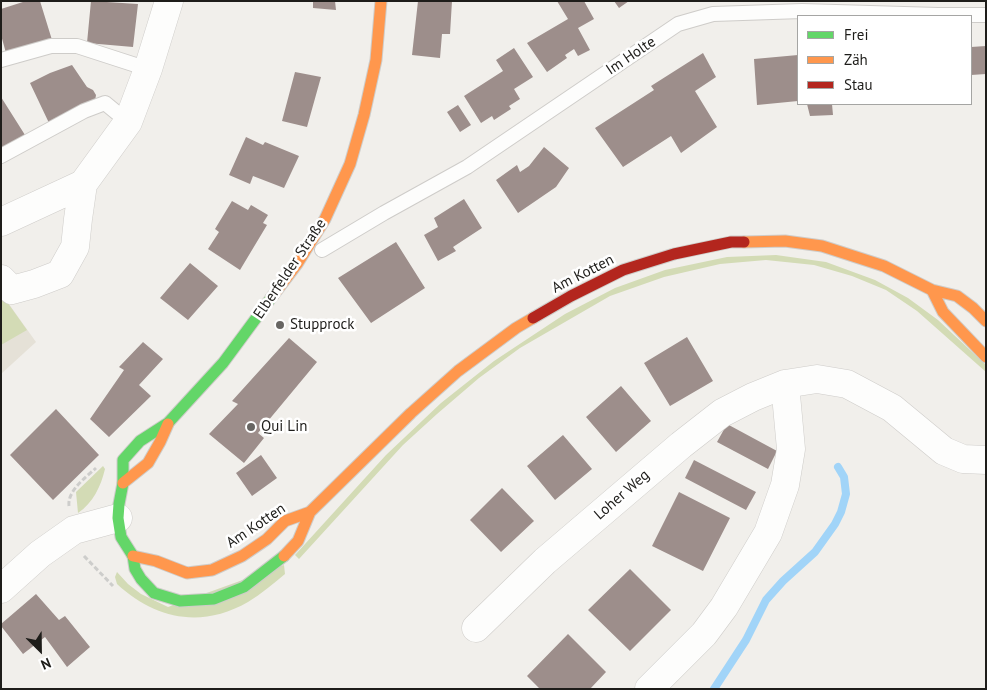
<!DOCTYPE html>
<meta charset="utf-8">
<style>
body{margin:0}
#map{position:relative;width:987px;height:690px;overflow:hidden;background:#f1efeb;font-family:"PT Sans",sans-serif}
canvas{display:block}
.frame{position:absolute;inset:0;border:2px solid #1e1d1a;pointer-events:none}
.legend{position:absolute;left:797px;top:15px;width:175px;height:90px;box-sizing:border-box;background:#fff;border:1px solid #a5a5a3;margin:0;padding:6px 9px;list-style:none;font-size:15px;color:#1e1d1a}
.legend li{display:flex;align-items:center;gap:10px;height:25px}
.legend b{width:25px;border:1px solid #a5a5a3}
.north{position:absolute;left:15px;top:625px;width:50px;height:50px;-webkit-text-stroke:4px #fff;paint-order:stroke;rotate:157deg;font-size:14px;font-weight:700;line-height:20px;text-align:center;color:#1e1d1a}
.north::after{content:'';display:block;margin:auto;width:18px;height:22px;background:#1e1d1a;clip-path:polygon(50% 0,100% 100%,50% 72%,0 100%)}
</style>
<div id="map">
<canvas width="987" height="690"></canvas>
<div class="frame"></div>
<ul class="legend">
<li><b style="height:6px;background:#63d668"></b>Frei</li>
<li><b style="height:6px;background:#ff974d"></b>Zäh</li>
<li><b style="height:6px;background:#b3261e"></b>Stau</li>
</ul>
<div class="north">N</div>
</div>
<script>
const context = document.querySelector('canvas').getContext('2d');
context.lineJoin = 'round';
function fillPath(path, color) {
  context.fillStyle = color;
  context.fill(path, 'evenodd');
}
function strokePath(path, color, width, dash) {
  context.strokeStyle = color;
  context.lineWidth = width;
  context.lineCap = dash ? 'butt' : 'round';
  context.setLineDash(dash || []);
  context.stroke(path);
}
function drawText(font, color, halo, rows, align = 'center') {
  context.font = font + ' "PT Sans",sans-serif';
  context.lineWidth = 5;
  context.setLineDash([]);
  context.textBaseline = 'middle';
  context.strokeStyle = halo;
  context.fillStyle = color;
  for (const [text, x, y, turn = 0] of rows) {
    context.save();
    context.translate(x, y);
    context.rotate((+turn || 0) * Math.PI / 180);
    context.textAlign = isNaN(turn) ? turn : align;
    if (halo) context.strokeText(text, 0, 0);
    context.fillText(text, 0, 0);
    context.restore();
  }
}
const built = new Path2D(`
 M1,293L36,342L1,374Z`);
const green = new Path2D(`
 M776,255L826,262L875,280L908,298L938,320L986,365V372L917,311L886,290L852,276L814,265L766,260L720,264L664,277L610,296L520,348L479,378L437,414L403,445L299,559L295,555L386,455L441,403L494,361L565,314L615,288L665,270L727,257Z
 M5,299L27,330L1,345V301Z
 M103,466L105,469C101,486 93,503 78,513L76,492Z
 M284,565L285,574C273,584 261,594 248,602C201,629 155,619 117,584L115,577L117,572L128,584L141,594L168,607Z`);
const stream = new Path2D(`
 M714,689L746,640L766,600L783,581L815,552L835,524L841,512L846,494L844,477L838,467`);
const building = new Path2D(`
 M26,1H40L52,40L6,53L1,35V9Z
 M91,1L138,4L133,47L87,43Z
 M313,1H335L336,10L313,8Z
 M418,1H452L450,34H442L440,58L412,55Z
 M557,1H584L594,19L578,28L590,50L578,56L574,49L565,55L567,58L547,72L527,43L568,19Z
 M614,1H629L619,8Z
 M986,46V74L971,75V47Z
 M514,48L533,77L514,89L520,99L509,106L511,109L494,120L492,116L481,123L464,96L503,71L496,60Z
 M703,53L716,77L695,91L717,127L681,153L671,136L623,167L595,128L654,90L651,86Z
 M798,55V101L757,105L754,59Z
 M72,65L87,87L93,90L96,95L95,101L49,123L30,83L50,73Z
 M295,72L321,77L307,127L282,121Z
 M1,97L25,135L1,149Z
 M807,104H832L833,115L810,116Z
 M458,105L471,125L460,132L447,112Z
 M246,137L263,145L265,142L299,156L284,188L253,176L250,184L229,175Z
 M544,147L569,168L556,187L518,213L496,180L517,165L520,172L529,166Z
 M464,199L482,228L453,247L456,251L438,261L424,235L438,227L434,218Z
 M232,201L248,210L251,205L268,215L263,223L267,225L240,270L208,249L219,232L215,229Z
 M396,242L425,288L371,323L338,278Z
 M190,263L218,286L188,320L160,298Z
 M687,337L713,381L670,406L644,363Z
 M289,338L317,362L258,433L264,438L244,463L209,434L238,404L232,401Z
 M143,342L163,359L139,385L151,396L109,437L90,419L124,370L119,367Z
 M621,386L651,421L616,452L586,417Z
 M56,409L99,455L53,500L10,455Z
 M727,424L777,451L768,469L717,442Z
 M563,435L592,469L555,500L527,466Z
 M261,455L277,478L252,496L236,473Z
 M694,460L756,492L746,510L685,478Z
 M502,488L534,521L501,552L470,520Z
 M679,492L730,518L703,571L652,546Z
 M630,569L671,610L630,651L588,610Z
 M36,594L59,620L65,616L90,647L67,667L45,637L23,654L1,626V624Z
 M568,634L606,672L590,689H540L527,676Z`);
const path = new Path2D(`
 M69,506C67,491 86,477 96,468
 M84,556L113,586`);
const lane = new Path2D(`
 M1,60L51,46H77L148,69
 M1,156L84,111L105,103L128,122
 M322,250L384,213L467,167L678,24L713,14L802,11L938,15H986`);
const street = new Path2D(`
 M1,222L83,184
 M1,279L12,290L34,284L60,274L75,247L78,219L83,184L128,122L148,69L169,1
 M1,589L40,554L74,530L118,518
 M476,628L545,561L681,445L722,413L753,397L785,384L817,379L847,384L892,408L944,451L963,459L986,460
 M649,689L704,634L724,607L768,533L785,485L791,449L785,384`);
const fast = new Path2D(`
 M271,298L223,363L168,423L140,441L123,460V483L119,504L118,518L121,537L133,556L135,569L141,579L154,593L180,601L214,599L244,587L284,556`);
const slow = new Path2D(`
 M744,242L785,241L822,246L884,266L932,290L957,296L973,308L986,321
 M932,290L943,312L986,357
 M271,298L297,264L325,219L350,164L364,115L376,60L381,1
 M123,483L148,463L160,442L168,424
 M133,556L156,561L187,573L212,570L242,556L267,539L285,521L310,512
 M284,556L298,541L310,512L411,413L458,371L516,328L533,318`);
const jam = new Path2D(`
 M533,318L571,296L623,270L674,254L731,242H744`);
const markers = [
 [280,325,5,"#686663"],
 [251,427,5,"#686663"]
];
const streetNames = [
 ["Im Holte",631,56,-34],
 ["Elberfelder Straße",290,269,-56],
 ["Am Kotten",583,274,-27],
 ["Loher Weg",622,495,-41],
 ["Am Kotten",256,526,-34]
];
const poiNames = [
 ["Stupprock",290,325],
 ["Qui Lin",261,427]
];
fillPath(built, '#e5e1d7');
fillPath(green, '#d3dbb5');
strokePath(stream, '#a1d4f8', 8);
fillPath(building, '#9d8e8b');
strokePath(lane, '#ceccc9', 16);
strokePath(street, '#ceccc9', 29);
strokePath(fast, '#ceccc9', 13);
strokePath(slow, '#ceccc9', 13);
strokePath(jam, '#ceccc9', 13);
strokePath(path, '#cdcdcb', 3, [5, 2.5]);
strokePath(lane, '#fdfdfc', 14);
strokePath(street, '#fdfdfc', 28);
strokePath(fast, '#63d668', 11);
strokePath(slow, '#ff974d', 11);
strokePath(jam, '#b3261e', 11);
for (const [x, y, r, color] of markers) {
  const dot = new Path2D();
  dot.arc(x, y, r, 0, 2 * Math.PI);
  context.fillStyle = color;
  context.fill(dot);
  strokePath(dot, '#fff', 2);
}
drawText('15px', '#1e1d1a', '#fff', streetNames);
drawText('15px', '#1e1d1a', '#fff', poiNames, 'left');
</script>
